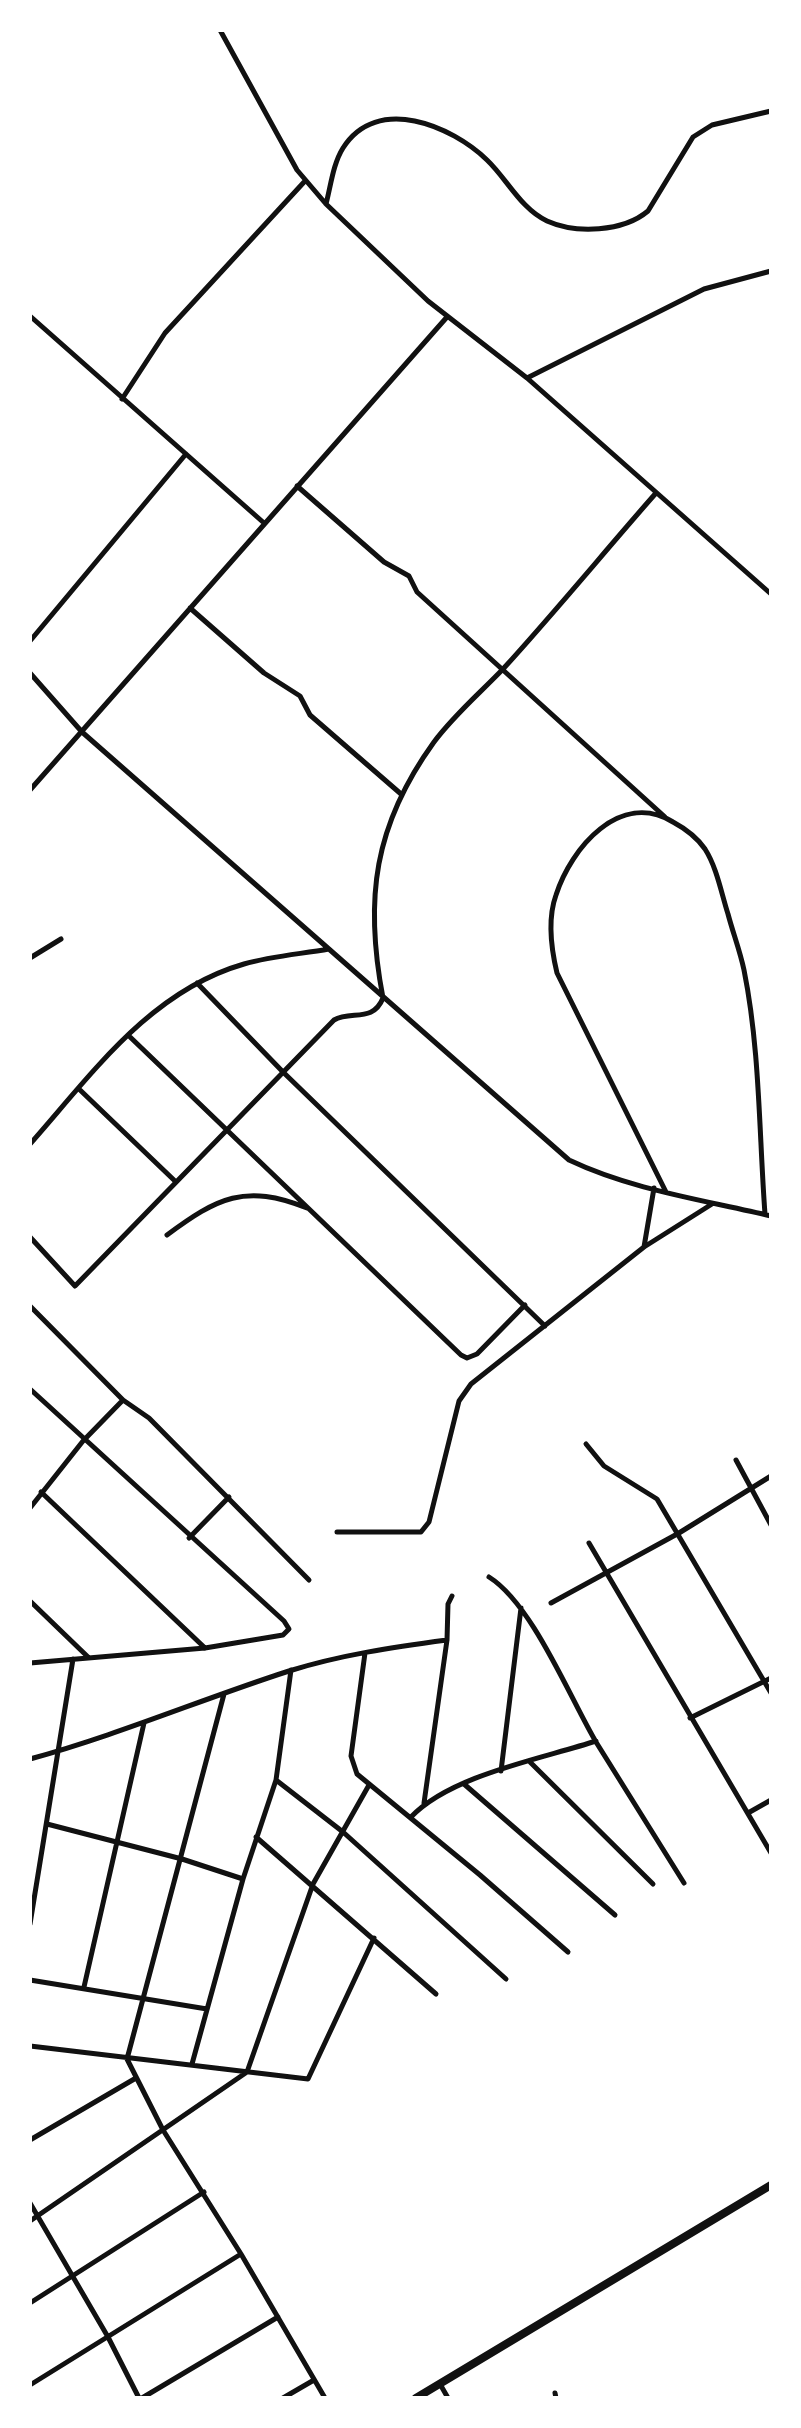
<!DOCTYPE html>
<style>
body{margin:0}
#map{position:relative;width:801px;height:2428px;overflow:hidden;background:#fff;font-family:Mulish,sans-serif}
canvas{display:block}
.frame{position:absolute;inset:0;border:32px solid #fff;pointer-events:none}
</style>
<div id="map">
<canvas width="801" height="2428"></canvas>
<div class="frame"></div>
</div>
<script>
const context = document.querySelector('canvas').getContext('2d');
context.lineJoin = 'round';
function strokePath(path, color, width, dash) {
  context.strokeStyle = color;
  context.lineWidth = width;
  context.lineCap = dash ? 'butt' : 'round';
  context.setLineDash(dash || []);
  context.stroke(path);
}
const minor = new Path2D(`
 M220,30L297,170L326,204L428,301L527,378L771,594
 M326,204C331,185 333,164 343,148C377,94 452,126 487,160C507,179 521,209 547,221C576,234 623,232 648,211L693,137L712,125L771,111
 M30,316L264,523
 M527,378L704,289L771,271
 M122,399L165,333L305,181
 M297,486L384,562L409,576L417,592L665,817
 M190,608L264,673L300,696L310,715L401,794
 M30,641L186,454
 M30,673L82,732L569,1160C632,1190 704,1200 771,1216
 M30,790L447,317
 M30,958L61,939
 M197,983L283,1072L545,1326
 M128,1035L461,1355L467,1358L477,1354L525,1305
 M79,1089L176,1182
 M30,1144C92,1074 150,991 244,964C272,956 301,954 329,949
 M666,1192L557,973C551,948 547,920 556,895C571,848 620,790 673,822C686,829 696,836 705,849C717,868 721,892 728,914C733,933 740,951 744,970C760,1049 759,1134 765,1214
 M167,1235C217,1198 245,1183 307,1208
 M30,1237L75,1286L334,1020C351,1010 373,1023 383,998C364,899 374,825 434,742C454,715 480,693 503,669C555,612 605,551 656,493
 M644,1247L654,1188
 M30,1306L123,1400L149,1418L309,1580
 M30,1389L284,1621L289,1629L283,1635L205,1648L30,1663
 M586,1444L604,1466L657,1499L771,1693
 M736,1460L771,1525
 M41,1492L205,1648
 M30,1508L83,1441L123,1400
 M337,1532H421L429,1522L459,1401L471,1384L644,1247L712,1204
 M189,1538L229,1497
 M589,1543L771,1853
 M489,1577C532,1604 569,1696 596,1742C625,1789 655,1836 684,1883
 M30,1601L88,1657
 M551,1603L679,1533L771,1476
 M365,1653L351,1756L357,1774L480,1875L568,1952
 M224,1694L127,2059L163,2130L241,2254L325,2398
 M690,1718L771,1678
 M30,1759C118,1735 202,1699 289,1671C340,1655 394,1647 447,1640
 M530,1762L653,1884
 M501,1771L521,1608
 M276,1780L343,1832L506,1979
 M464,1784L615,1915
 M424,1803L447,1640L448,1604L452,1596
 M748,1813L771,1800
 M411,1817C451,1775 541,1759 596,1741
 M47,1824L182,1859L243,1879
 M256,1837L436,1994
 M30,1924L73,1659
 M30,1980L207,2009
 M84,1987L144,1723
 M30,2046L308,2079L374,1938
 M192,2064L243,1879L276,1780L291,1670
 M30,2140L136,2078
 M30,2203L108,2337L139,2398
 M30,2221L247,2072L313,1884L369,1785
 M30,2303L204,2192
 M440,2384L448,2398
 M30,2385L241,2254
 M555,2393L556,2398
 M142,2398L278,2317
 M283,2398L314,2380`);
const primary = new Path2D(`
 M416,2398L771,2185`);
strokePath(minor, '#111', 5);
strokePath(primary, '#111', 8);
</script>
